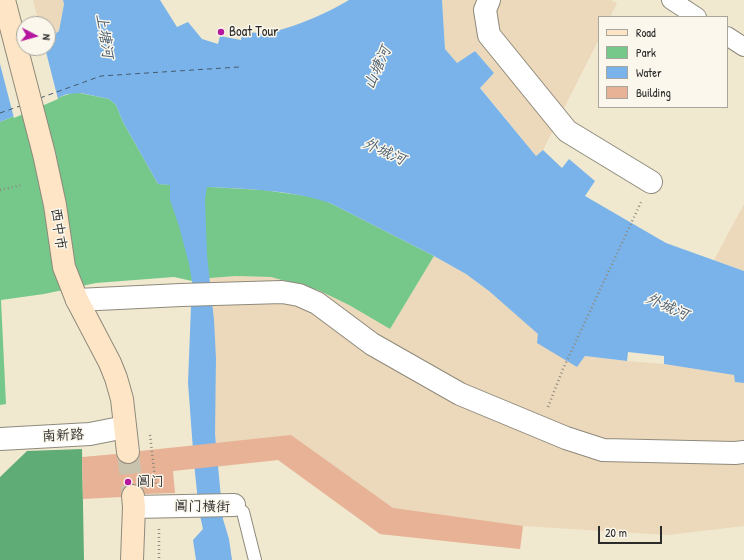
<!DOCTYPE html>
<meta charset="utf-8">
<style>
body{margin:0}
#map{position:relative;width:744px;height:560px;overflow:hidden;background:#f0e9cf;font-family:"Patrick Hand",sans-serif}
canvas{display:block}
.legend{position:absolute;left:598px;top:16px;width:130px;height:92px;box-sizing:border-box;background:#fbf7ec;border:1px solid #a8a59f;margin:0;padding:5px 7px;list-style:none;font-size:12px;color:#2b2b2b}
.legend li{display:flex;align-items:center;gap:8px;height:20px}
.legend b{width:20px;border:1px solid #a8a59f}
.north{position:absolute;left:16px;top:16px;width:40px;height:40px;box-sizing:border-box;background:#fbf7ec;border:1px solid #a8a59f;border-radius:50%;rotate:96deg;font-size:11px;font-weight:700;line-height:16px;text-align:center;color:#2b2b2b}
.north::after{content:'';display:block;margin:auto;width:14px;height:18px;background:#b5179e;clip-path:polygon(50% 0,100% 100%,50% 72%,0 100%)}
.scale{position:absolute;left:598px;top:526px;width:64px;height:18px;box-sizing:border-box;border:2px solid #2b2b2b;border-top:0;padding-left:5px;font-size:12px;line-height:14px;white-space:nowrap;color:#2b2b2b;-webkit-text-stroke:3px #fbf7ec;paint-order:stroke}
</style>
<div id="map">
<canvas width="744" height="560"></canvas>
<ul class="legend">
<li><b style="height:5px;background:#fee5c5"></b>Road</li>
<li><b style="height:11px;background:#76c88a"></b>Park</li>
<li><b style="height:11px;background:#79b3ea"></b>Water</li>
<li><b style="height:11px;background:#e7b296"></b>Building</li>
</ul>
<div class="north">N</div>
<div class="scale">20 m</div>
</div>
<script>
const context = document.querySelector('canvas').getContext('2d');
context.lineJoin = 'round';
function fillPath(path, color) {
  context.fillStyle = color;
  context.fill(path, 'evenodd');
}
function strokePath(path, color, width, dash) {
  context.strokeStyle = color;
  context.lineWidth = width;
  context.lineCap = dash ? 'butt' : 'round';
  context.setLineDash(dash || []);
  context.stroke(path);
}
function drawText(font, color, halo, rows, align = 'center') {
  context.font = font + ' "Patrick Hand","LXGW WenKai TC",sans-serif';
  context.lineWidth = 3;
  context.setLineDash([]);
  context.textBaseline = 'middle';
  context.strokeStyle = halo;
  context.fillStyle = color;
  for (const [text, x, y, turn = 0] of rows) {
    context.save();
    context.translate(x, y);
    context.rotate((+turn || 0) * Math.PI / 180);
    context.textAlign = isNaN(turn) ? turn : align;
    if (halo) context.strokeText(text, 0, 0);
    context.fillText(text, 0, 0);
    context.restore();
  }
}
const built = new Path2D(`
 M33,0H63L64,4L59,31L48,39V24H39Z
 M442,0H611L617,3L610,17H599V39L543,150L536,156L480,87L494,73L475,51L457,63L445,49Z
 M744,204V271L714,260Z
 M434,256L466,274L489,291L577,367L585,356L627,361L664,364L734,375L736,382L744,383V526L668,535L523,526L520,549L380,534L278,460L218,467L215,434V401L216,358L210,278L236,276L271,277L295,283L318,290L349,305L390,329Z`);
const green = new Path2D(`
 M75,92L109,99L116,105L123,122L158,184L263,190L314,197L330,203L434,256L390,329L349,305L318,290L271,277L236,276L210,278L192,281L174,277L96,283L44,294L1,300L6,404L0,405V122L57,98Z`);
const forest = new Path2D(`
 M82,449L84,560H0V477L27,451Z`);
const water = new Path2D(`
 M63,0H160L177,27L188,22L202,39L218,44L220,36L241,40L242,31C248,32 255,33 261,33C283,33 330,12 349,0H442L445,49L457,63L475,51L494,73L480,88L536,156L543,150L562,168L569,159L595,181L585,196L666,243L744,271V383L735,382L734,375L664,364V356L628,352L627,361L585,356L577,367L537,343L538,334L489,291L466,274L434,256L330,203C291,190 249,189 207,187L205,199L207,255L214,320L216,358L215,434L223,519L229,539L232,560H196L193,540L203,529L199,511L194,463L188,383L192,281L189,264L179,226L170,200V185L158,184L123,122L116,105L109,99L81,93L67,94L0,122V60L35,48H48V39L59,31L64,4Z`);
const pier = new Path2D(`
 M29,48H45L58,99L14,118L0,64V58Z`);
const ferry = new Path2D(`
 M40,98L101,76L239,67
 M0,113L20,106`);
const building = new Path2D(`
 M291,435L393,508L523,526L520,549L380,534L278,460L173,471L175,493L145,494L143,489L139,485L132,484L126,486L122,490L121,497L83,499L82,457L116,454L118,459L123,463L130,464L135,462L139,457L140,451Z`);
const secondaryTunnel = new Path2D(`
 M128,452L133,496`);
const path = new Path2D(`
 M0,190L22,185
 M548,407L563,369L642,200
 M150,435L156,486
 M159,529V560`);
const service = new Path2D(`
 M234,505L243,512L255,560`);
const pedestrian = new Path2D(`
 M671,0L697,17
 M727,36L744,47`);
const minor = new Path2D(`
 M489,0L485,10L489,35L567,131L651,182
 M77,300L181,295L282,292L299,295L317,303L372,344L460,394L566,438L603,450L735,453L744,452
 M0,439L90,434L125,427
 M134,507L234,505`);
const secondary = new Path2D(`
 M4,0L44,154L55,205L64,267L77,300L110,363L116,378L122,399L128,452
 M132,560L134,507L133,496`);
const markers = [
 [221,32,4,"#b5179e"],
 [128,482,4,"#b5179e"]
];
const poiNames = [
 ["Boat Tour",229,32],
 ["阊门",136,482]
];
const streetNames = [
 ["西中市",58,229,82],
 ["南新路",63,436,-3],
 ["阊门横街",202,507,1]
];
const waterNames = [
 ["上塘河",104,36,81],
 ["山塘河",378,68,-66],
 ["外城河",384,152,24],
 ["外城河",667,307,24]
];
fillPath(built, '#ecd8ba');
fillPath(green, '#76c88a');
fillPath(forest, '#60ac76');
fillPath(water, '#79b3ea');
fillPath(pier, '#f0e9cf');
strokePath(ferry, '#465b6e', 1, [5, 4]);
fillPath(building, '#e7b296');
strokePath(secondaryTunnel, '#c9c3ae', 22, [22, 11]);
strokePath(service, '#8e8a7d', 14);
strokePath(pedestrian, '#8e8a7d', 20);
strokePath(minor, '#8e8a7d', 24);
strokePath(secondary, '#8e8a7d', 24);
strokePath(path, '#8e8a7d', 2.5, [1, 3]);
strokePath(service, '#fff', 12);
strokePath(pedestrian, '#fff', 18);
strokePath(minor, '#fff', 22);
strokePath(secondary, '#fee5c5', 22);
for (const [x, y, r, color] of markers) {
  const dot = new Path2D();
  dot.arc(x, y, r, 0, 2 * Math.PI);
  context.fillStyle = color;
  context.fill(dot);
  strokePath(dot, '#fbf7ec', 1.5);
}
drawText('14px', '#2b2b2b', '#fbf7ec', poiNames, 'left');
drawText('14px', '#2b2b2b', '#fbf7ec', streetNames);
drawText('italic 15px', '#465b6e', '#fbf7ec', waterNames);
</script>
